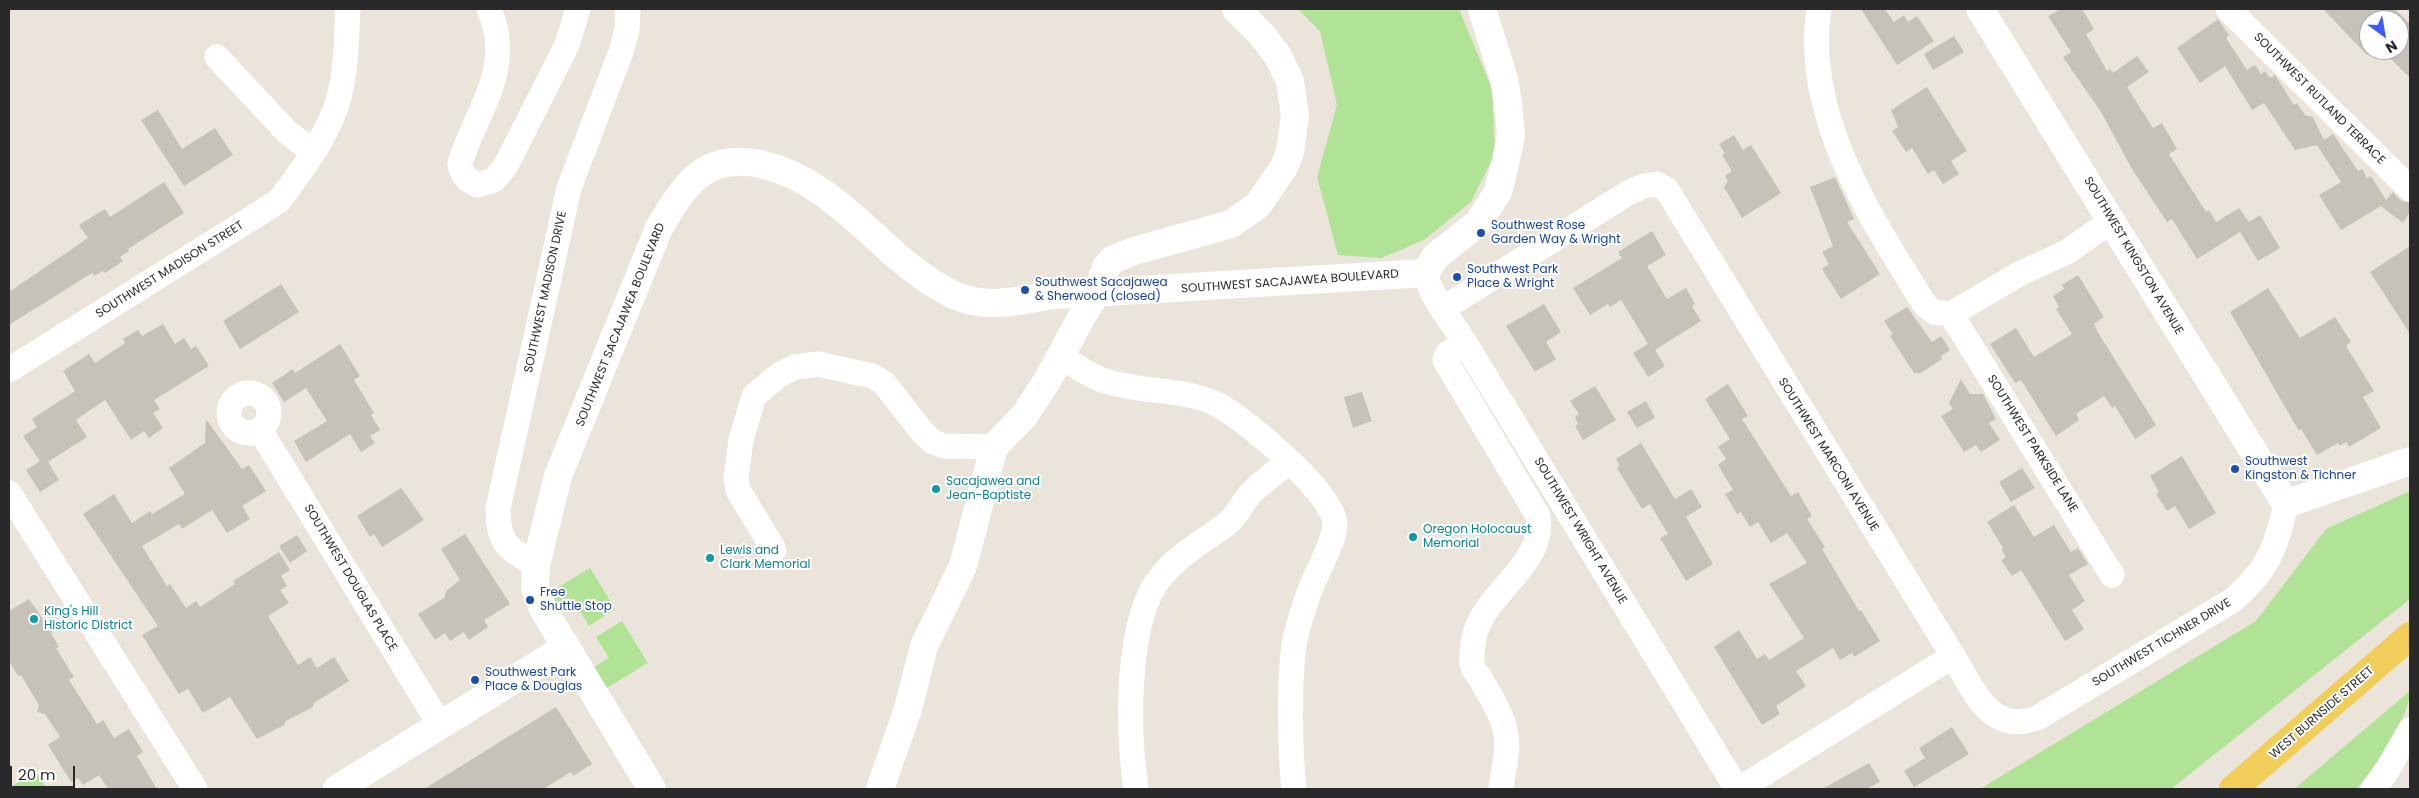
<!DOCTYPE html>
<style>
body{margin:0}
#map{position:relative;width:2419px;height:798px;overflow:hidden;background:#ebe4da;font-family:Poppins,sans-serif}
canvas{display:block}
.frame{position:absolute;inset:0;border:10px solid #292929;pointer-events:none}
.north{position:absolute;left:2359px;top:10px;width:50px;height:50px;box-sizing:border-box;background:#fff;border:1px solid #a9a9a9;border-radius:50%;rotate:148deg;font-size:14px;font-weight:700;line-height:20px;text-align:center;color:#292929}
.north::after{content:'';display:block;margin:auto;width:18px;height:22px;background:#385cfa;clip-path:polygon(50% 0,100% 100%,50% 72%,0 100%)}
.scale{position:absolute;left:10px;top:766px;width:65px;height:22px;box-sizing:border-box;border:2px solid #292929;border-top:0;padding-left:6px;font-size:15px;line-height:18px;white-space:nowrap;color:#292929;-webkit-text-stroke:4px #fff;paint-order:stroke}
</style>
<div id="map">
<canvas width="2419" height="798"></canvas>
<div class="frame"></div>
<div class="north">N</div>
<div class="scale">20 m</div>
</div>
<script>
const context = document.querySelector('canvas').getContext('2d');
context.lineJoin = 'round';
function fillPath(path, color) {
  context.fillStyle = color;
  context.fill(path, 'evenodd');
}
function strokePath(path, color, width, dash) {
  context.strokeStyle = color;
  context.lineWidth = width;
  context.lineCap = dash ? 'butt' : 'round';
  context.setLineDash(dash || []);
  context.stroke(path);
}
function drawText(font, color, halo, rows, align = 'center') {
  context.font = font + ' Poppins,sans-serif';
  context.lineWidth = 4;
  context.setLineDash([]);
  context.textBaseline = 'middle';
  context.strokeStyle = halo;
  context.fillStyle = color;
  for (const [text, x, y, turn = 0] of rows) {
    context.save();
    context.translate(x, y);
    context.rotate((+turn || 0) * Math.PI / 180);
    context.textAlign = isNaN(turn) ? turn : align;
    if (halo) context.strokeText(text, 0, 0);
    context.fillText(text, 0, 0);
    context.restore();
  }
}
const green = new Path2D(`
 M1298,9H1459L1492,89L1495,154L1471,202L1424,240L1381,258L1338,255L1317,177L1337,105L1320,31Z
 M2410,491V599L2171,789H1980L2256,621L2326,529Z
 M590,568L615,609L589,626L576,604L560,614L547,594Z
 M622,621L648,663L605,689L592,668L609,658L596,637Z
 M2410,691C2410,717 2374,767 2357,789H2294Z
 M36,771L47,789H9V788Z`);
const building = new Path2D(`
 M1861,9H1885L1894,22L1904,15L1908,22L1917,16L1934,41L1897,65Z
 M2061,9H2082L2094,29L2086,34L2107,71L2110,69L2113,73L2137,56L2149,72L2127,87L2153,128L2162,123L2177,149L2169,154L2206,212L2209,210L2216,222L2239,208L2249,222L2260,215L2280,248L2258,261L2240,232L2197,259L2172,219L2167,222L2132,169L2101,112L2063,57L2071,52L2048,16Z
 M2323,9H2395L2410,24V78L2382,50H2399V20H2369V50H2373L2367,55Z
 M2218,19L2229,35L2226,38L2247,70L2255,65L2261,74L2265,71L2270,78L2275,75L2294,105L2297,103L2305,115L2313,117L2324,140L2333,134L2358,171L2362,169L2367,178L2371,176L2386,200L2393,192L2400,200L2410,203V212L2403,223L2381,206L2341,230L2319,195L2341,182L2317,145L2295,150L2264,103L2252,110L2225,66L2200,83L2177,48Z
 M1954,36L1964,52L1933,70L1924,54Z
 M1927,87L1967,151L1951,161L1959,174L1943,184L1934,170L1928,174L1912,148L1906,152L1892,131L1898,127L1891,110Z
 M158,110L182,149L215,128L233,155L184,186L141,120Z
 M1734,135L1743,150L1751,145L1781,193L1742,218L1724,187L1728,181L1725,176L1732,171L1722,155L1725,153L1719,144Z
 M1835,177L1854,219L1847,222L1880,274L1841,299L1822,269L1829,264L1822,252L1833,246L1810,187Z
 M164,182L184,213L128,249L129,251L120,257L123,261L105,273L103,271L94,276L92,273L9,325V292L88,238L79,225L105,209L110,217Z
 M1652,231L1666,255L1647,266L1667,299L1686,288L1695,304L1692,306L1701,321L1655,350L1665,366L1648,377L1633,353L1648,344L1621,300L1610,307L1608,304L1590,315L1573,288L1622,258L1618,252Z
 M2410,246V334L2370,272Z
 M2078,275L2104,317L2094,324L2097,331L2156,425L2135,439L2115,406L2112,408L2104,396L2076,414L2079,420L2056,436L2021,380L2015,383L1990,344L2016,328L2034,357L2072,334L2056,309L2059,307L2053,296L2064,289L2062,285Z
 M281,284L299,312L240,349L223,321Z
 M2268,288L2300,338L2335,317L2351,342L2346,346L2374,391L2363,397L2381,428L2349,447L2346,442L2340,446L2338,443L2317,455L2301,429L2299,431L2230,312Z
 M1544,304L1561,332L1546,342L1556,359L1535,372L1506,326Z
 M1907,307L1932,342L1941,336L1950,350L1941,356L1942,359L1921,373H1914L1890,336L1893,334L1884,321Z
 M163,324L175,344L184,338L191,349L196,346L209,366L154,400L160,409L153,413L163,428L149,438L144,431L131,440L105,400L76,420L87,437L48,462L59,480L40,492L26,470L40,461L23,436L37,427L32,419L75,391L63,371L89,354L95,363L125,343L123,339L138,330L142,336Z
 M340,344L360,376L354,380L374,413L371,415L380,430L370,436L375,443L361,452L350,434L306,462L294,441L327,421L306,388L284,402L272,383L293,369L295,373Z
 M1961,379L1970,394H1983L1996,419L1989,423L2000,440L1981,452L1976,445L1964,452L1941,416L1953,409L1949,403Z
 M1728,384L1748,416L1742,419L1791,496L1798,492L1812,516L1807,519L1825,547L1822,549L1859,611L1861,610L1880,641L1854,657L1852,653L1840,660L1833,648L1796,671L1806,686L1776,706L1780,714L1762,725L1714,647L1739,630L1757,659L1765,654L1769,660L1804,638L1769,584L1807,563L1787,533L1771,543L1758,522L1750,527L1741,512L1737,514L1725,494L1733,490L1718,465L1726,459L1718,447L1730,439L1705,399Z
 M1595,386L1616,420L1583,440L1575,426L1578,424L1575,417L1579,414L1570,401Z
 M1362,392L1372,421L1353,428L1344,397Z
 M1646,401L1655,418L1637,428L1627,412Z
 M206,419L242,469L249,465L266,491L242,506L250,519L227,533L212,510L182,529L179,524L142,546L167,586L170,584L186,608L196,601L200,607L235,584L233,581L279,552L290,570L281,576L287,586L280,590L289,603L268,616L298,665L310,657L317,668L334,657L349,681L314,703L313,707L286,721L284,725L257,739L230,697L203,713L188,689L179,694L142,635L158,626L83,514L114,494L132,523L150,511L152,514L185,494L169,468L205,443Z
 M1641,443L1675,499L1691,489L1702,507L1686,517L1713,564L1686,581L1660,538L1668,534L1650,504L1642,509L1617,468L1620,466L1616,459Z
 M2182,456L2216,513L2189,529L2175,506L2167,511L2156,494L2159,492L2150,476Z
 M2022,468L2035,488L2011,502L1999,482Z
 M401,488L424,520L382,547L374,534L370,537L357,516Z
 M2014,505L2034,537L2054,525L2071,552L2078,548L2088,564L2069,575L2085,601L2072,610L2084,629L2065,641L2021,570L2012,576L2001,560L2006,557L2001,549L2003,548L1987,522Z
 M465,534L510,604L484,620L488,627L469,640L464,632L450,641L445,633L435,640L418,614L444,598L447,590L460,580L441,549Z
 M297,535L307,551L290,563L279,546Z
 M29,599L52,632L51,633L59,647L56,648L74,677L69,680L97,724L103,720L114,738L129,729L143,752L137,756L157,789H108L99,775L83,785L78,778L71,782L48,745L60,737L45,714L37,712L39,705L21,675L18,676L9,661V611Z
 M556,707L592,764L573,776L571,772L543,789H424Z
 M1952,727L1969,754L1914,787L1904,771L1925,758L1919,748Z
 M1869,763L1880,782L1866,789H1822Z`);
const street = new Path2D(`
 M489,9C515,67 477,109 460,163C461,175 467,181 478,185L494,180L505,167L567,45L578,9
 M1819,9C1802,114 1872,220 1925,305L1934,312L1951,314L2021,273L2067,252L2111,221
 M2228,9L2410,189
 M217,57L287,132L312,151
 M1426,273C1427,292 1454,325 1465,343L1737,789
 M1444,308L1628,193L1644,186L1657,184L1667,190L1953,656C1974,690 1990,737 2039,717L2233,600C2268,570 2276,548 2286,504
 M1951,314L2112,575
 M1465,343L1447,354L1445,360L1538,516C1546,566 1483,592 1474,638C1473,645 1471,657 1472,664C1473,669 1479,676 1482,681C1490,696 1501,712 1505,729C1510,748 1503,770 1501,789
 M1062,357C1077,367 1094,379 1112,383C1148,393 1188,388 1222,407C1248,422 1336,495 1335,525C1334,543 1317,571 1311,588C1305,602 1301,617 1297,631C1292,648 1292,667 1291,684C1290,721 1290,752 1294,789
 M9,370L279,201C299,174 322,144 334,112C347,80 346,42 348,9
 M229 413a20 20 0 1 1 40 0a20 20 0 1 1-40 0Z
 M260,430L440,725
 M9,493L195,789
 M774,550L738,490L736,478L741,440L754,396L779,375L795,367L818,364L872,376L884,383L924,434L933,442L944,446L994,447
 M536,565C507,548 498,544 498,508L569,188L621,52L627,30L628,9
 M1136,789C1128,734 1124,618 1163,574C1181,553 1206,540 1228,523C1238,515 1243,501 1251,493C1263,481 1277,472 1289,461
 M1739,789L1953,656
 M2373,789L2385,774L2410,730`);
const secondary = new Path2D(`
 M1980,9L2286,504L2410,461
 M337,789L565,648
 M652,789L543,609L535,587L536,565L558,476L659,228C672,207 683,186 703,172C721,160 741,160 761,164C844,184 882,261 954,295C986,310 1021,300 1054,295L1426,273L1435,257L1478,223L1498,192L1505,164L1511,136L1508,103L1504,79L1482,9
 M880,789L908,709L924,646L963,566L994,447L1024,416L1047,381L1082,316L1096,294L1106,267L1112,260L1131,252L1231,224L1258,205L1284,167L1290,152L1295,115L1290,81L1278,56L1262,35L1236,9`);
const primary = new Path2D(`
 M2233,789L2410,636`);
const markers = [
 [1481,233,5,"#1a4fb4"],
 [1457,277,5,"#1a4fb4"],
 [1025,290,5,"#1a4fb4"],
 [2235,469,5,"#1a4fb4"],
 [936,489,5,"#0f9aa8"],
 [1413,537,5,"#0f9aa8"],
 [710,558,5,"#0f9aa8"],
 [530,600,5,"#1a4fb4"],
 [34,619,5,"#0f9aa8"],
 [475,680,5,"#1a4fb4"]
];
const streetNames = [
 ["SOUTHWEST RUTLAND TERRACE",2319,99,45],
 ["SOUTHWEST KINGSTON AVENUE",2133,256,59],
 ["SOUTHWEST MADISON STREET",170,270,-32],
 ["SOUTHWEST SACAJAWEA BOULEVARD",1290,282,-4],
 ["SOUTHWEST MADISON DRIVE",546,292,-78],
 ["SOUTHWEST SACAJAWEA BOULEVARD",621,325,-68],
 ["SOUTHWEST PARKSIDE LANE",2032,444,58],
 ["SOUTHWEST MARCONI AVENUE",1828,455,58],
 ["SOUTHWEST WRIGHT AVENUE",1580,531,59],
 ["SOUTHWEST DOUGLAS PLACE",350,578,59],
 ["SOUTHWEST TICHNER DRIVE",2162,643,-31],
 ["WEST BURNSIDE STREET",2322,713,-41]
];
const transitNames = [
 ["Southwest Rose",1491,226],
 ["Garden Way & Wright",1491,240],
 ["Southwest Park",1467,270],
 ["Place & Wright",1467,284],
 ["Southwest Sacajawea",1035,283],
 ["& Sherwood (closed)",1035,297],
 ["Southwest",2245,462],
 ["Kingston & Tichner",2245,476],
 ["Free",540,593],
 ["Shuttle Stop",540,607],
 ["Southwest Park",485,673],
 ["Place & Douglas",485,687]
];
const cultureNames = [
 ["Sacajawea and",946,482],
 ["Jean-Baptiste",946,496],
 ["Oregon Holocaust",1423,530],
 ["Memorial",1423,544],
 ["Lewis and",720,551],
 ["Clark Memorial",720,565],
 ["King's Hill",44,612],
 ["Historic District",44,626]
];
fillPath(green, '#b0e396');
fillPath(building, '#c7c2b9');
strokePath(street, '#fff', 25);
strokePath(secondary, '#fff', 28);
strokePath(primary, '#f1ce5a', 28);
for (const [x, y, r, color] of markers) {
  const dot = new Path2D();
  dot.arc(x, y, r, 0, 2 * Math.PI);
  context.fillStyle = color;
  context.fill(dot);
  strokePath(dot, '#fff', 2);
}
drawText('12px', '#292929', '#fff', streetNames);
drawText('12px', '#164399', '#fff', transitNames, 'left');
drawText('12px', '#0d838f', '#fff', cultureNames, 'left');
</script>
